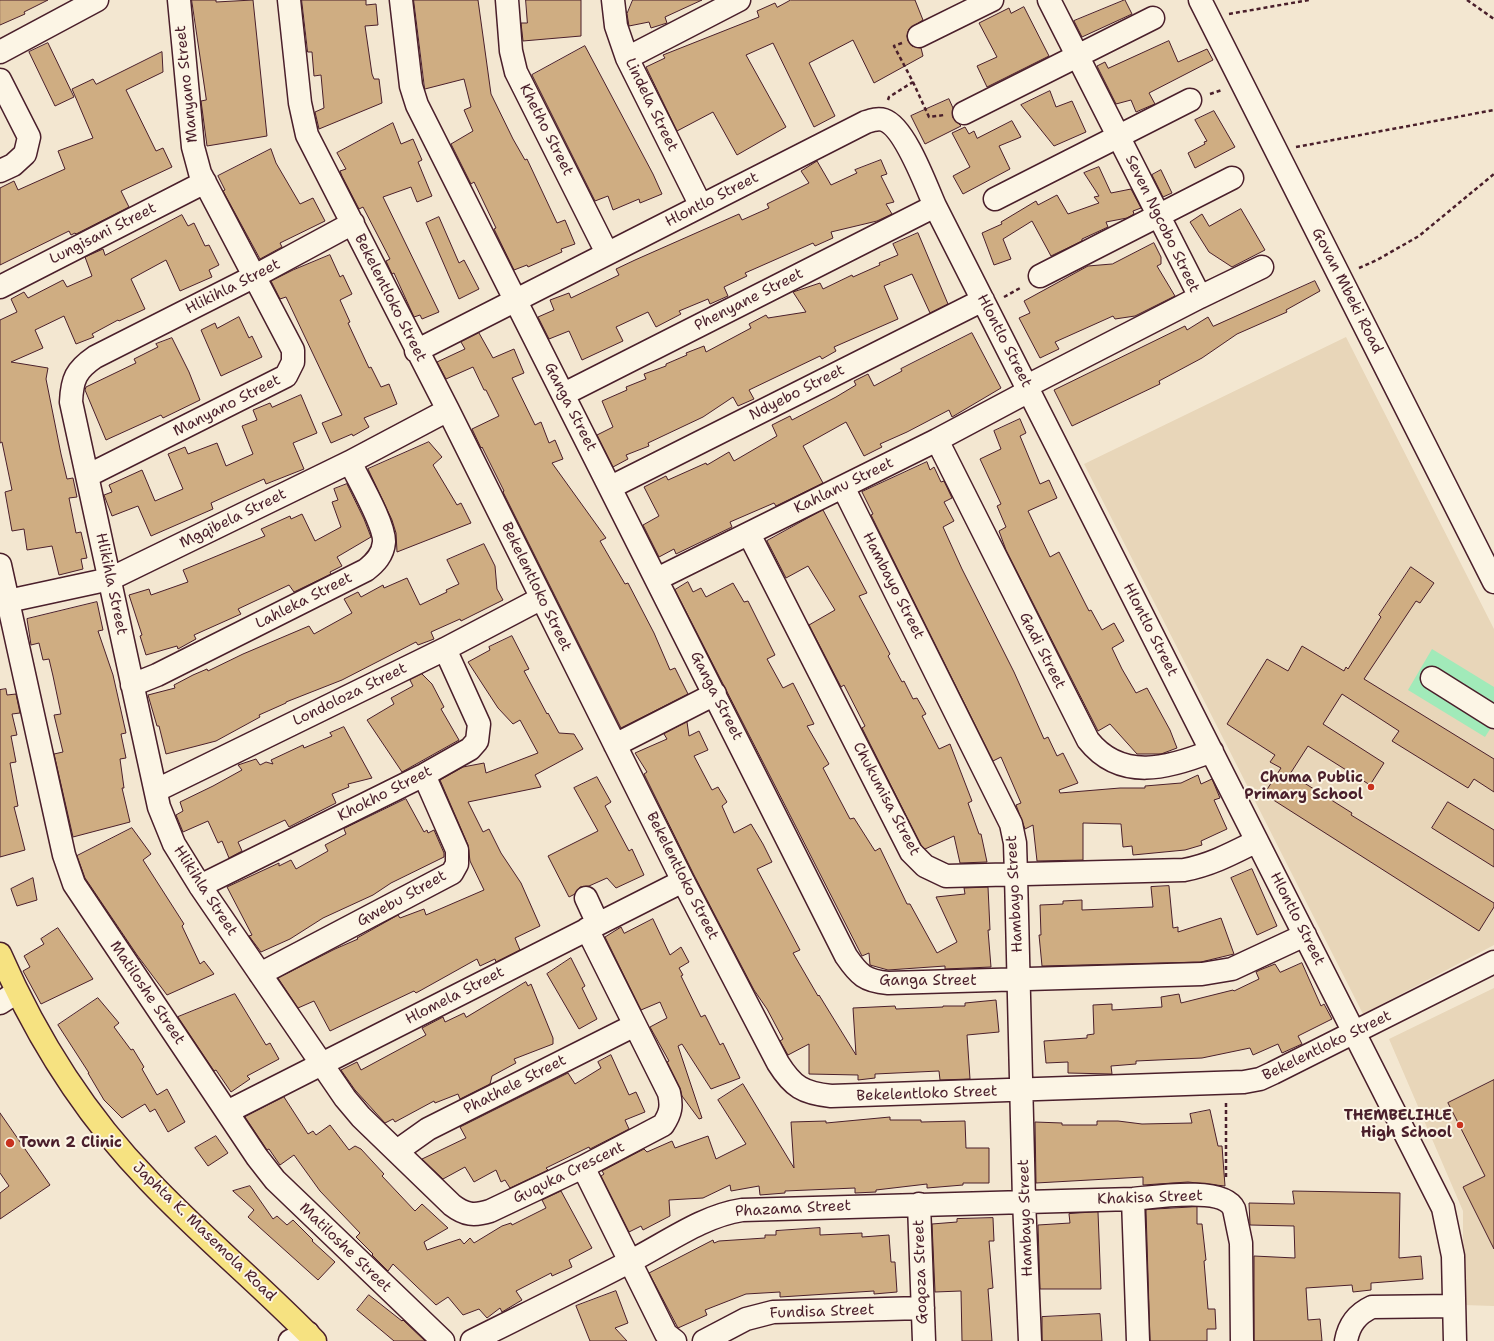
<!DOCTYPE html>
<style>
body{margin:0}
canvas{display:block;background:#f3e7d1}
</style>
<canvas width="1494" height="1341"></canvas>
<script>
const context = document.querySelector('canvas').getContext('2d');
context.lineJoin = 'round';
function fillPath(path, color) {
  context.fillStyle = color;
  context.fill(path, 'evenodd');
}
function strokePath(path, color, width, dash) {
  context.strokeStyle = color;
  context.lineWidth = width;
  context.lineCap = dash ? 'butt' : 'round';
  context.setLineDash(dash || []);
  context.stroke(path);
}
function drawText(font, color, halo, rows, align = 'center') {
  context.font = font + ' "Shantell Sans",sans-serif';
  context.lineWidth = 4;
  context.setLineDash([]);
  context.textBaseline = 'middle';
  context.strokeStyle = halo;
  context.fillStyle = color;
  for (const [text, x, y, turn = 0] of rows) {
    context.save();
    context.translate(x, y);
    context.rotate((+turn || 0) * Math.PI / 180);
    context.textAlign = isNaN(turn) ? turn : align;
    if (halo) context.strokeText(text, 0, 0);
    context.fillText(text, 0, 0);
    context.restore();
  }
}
const built = new Path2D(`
 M1346,337L1494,629V945L1363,1014L1084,464Z
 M1494,988V1306L1463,1305V1211L1389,1039Z`);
const green = new Path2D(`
 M1432,649L1494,687V723L1485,737L1408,690Z`);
const building = new Path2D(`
 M0,0H48L24,12L25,14L0,25Z
 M192,0H216V2L253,0L267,136L207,146L201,101L206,100Z
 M302,0H366V5L376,4L378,25L365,26L372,74L374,79H379L382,103L319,129L315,112L324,108L321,75L314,76L312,52H308Z
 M414,0H478L491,94L513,139L525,160L527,159L557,223L565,220L575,244L561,249L562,252L528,267L527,265L514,270L494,229L496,228L474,182L471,184L451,144L473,131L464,110L471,107L464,79L425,89Z
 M526,0H581V36L523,41L521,23H527Z
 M633,0H702L665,17L667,23L651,28L649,22L629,26L627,14Z
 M791,0H915L923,20L909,29L907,36L908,41L912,46L921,48L923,56L874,83L853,40L809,63L835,116L814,127L773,43L746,55L786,127L737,155L713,112L677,131L646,67L665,58L663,55L759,17L757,11L775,3L777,7Z
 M1125,0L1132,14L1082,37L1074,21Z
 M1024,7L1049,56L987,87L977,66L997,57L979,23L1009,8L1011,13Z
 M1169,41L1178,62L1207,49L1213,60L1149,93L1155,104L1150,106L1136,112L1131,100L1116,104L1097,66L1105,62L1108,68Z
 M48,43L74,97L55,106L29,52Z
 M585,46L653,174L662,194L640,203L639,199L613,210L608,196L595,201L532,75Z
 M162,52L163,72L126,90L156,151L163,148L172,167L121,191L129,207L76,234L75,233L71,235L69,231L0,265V188L14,181L18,190L65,169L58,151L93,138L72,89L93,79L96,84Z
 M1050,91L1056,107L1072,101L1086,132L1054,146L1021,105Z
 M949,99L953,108V118L961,126L925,144L911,116Z
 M1214,111L1235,147L1195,168L1188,153L1205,144L1204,142L1207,141L1195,120Z
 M1012,121L1021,137L999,146L1010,169L963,194L953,176L970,167L952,133L965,127L969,134L974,131L977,138Z
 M393,123L401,144L413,139L422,160L418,162L432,196L417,202L411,187L383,197L439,312L422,319L420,315L414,317L394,273L392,274L386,261L390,259L363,207L359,209L342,176L340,171L346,169L337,153Z
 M271,149L276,163L300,204L313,198L325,221L280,243L282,247L260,259L223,191L225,190L218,176Z
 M881,160L887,174L881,176L894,202L886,204L892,214L877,221L831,232L833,238L815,246L813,243L745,273L747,276L724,287L728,296L710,304L708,299L679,311L681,314L656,327L648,312L616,327L623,341L582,360L569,331L549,339L538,317L554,310L550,300L569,293L571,298L619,275L616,269L635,260L739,214L742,220L769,208L767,204L809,183L801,171L817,161L831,185L857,173L855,170Z
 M1099,167L1111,193L1131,189L1141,208L1133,211L1134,214L1127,218L1106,222L1108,227L1082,239V241L1051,256L1032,221L1003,239L1011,259L994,265L982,233L1002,224L1001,222L1036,201L1038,205L1057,195L1068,214L1099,203L1094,197L1099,196L1084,173Z
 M1161,170L1172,193L1163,197L1152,175Z
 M1241,209L1265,250L1232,267L1209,252L1190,222L1202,214L1209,226Z
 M182,215L188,226L194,223L205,246L209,245L219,265L209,270L212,277L180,291L166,260L131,279L145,309L119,321L118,320L92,334L94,337L76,344L64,316L35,330L43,348L11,362L48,368L46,379L61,454L67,479L73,478L77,497L69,498L76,533L81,532L87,558L81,559L83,569L59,575L52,546L27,550L24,529L12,531L5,492L12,490L2,442L0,443V320L17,312L11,299L24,292L28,298L63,280L67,287L92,276L85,257L103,249L105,255Z
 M439,217L459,263L464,260L479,289L459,299L426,223Z
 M918,233L948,304L930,313L912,274L884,286L898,319L834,347L836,351L822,359L820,356L749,390L754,399L738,406L733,397L703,417L648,443L649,446L626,455L628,459L613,467L597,435L613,427L602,401L627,390L626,387L646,379L644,374L666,366V364L687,355L686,353L704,346L706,352L751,328L749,324L766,315L768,318L806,312L793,292L820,283L823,289L852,275L853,277L880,265L879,263L898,255L893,244Z
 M1154,243L1161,257V264L1157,266L1175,296L1135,316L1115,319L1113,316L1055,342L1059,349L1040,358L1019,318L1030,313L1024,301L1088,266L1112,264Z
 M330,255L340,277L343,275L352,294L340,300L350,322L348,323L369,368L371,367L381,387L389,384L397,404L364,418L369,427L353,436L352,434L331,443L322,423L342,415L286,297L280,299L271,281L293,270Z
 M1315,281L1320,291L1286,310L1287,312L1237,334L1202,358L1159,381L1160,384L1072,426L1054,390L1185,326L1187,330L1208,317L1213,326Z
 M239,317L249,338L252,336L262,357L221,376L201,330L215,323L217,328Z
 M479,333L493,358L514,349L524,373L512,378L535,425L541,422L549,443L555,440L563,459L552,463L606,538L600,541L625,584L628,583L654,633L670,670L675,668L688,694L621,728L503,492L504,491L482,447L481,448L472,429L499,416L486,390H484L473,367L446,379L437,362L465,349L461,342Z
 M972,333L1001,388L952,417L949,410L907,432L880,444L882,447L864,456L846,422L803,446L823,483L776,506L774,503L730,522L732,527L676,554L674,549L659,557L643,525L659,516L644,487L666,476L668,480L706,463L707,465L729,452L734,461L777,436L772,425L790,416L792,420L836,397L856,385L854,381L868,374L874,386L902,371L901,369Z
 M172,338L189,372L200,400L163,418L161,415L106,440L85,390L86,387L136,363L134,359L158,347L156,344Z
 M301,395L317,433L293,443L304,469L266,484L264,479L233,493L211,503L213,509L151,536L138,506L112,516L104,495L112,492L109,485L142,470L155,501L183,489L168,454L185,447L188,454L217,443L226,466L253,454L242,426L257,420L253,410L270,403L272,407Z
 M1020,419L1026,433L1020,436L1040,484L1049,480L1057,498L1028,511L1050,557L1059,552L1089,611L1091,610L1102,630L1114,623L1124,641L1112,648L1122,669L1136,693L1147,688L1170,730L1177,748L1161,754H1137L1110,724L1098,731L1006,550L999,531L1006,527L997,506L1001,504L980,459L1001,449L994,431Z
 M429,442L442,457L433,465L457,505L461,503L471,523L397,552L396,533L392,520L368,469Z
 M927,462L930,470L934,467L941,482L944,481L952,498L944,502L954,521L943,527L962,569L1014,672L1044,739L1048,737L1057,756L1063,753L1078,783L1059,790L1060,793L1120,788H1145V786L1181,783L1198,775L1201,784L1212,779L1220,798L1214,800L1227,829L1201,841L1202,845L1185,850L1133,855L1132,846L1123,847L1121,824L1083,823V860L1037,861L1033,825L1025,829L1016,805L1021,803L1001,757L993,761L871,515L873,514L862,492Z
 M347,484L364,519L371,537L337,557L342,566L330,572L331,574L294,592L289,585L238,609L241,614L194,635L196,639L178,649L177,646L146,655L140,636L142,635L129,595L149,589L151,595L188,582L183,570L265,536L261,529L290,516L291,519L302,514L315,541L341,527L332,502L338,500L334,489Z
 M823,510L867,593L859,596L890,654L888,656L902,682L904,681L913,699L917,698L926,714L922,716L939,749L950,744L972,801L968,803L979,834H981L987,862L960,863L954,836L925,849L921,845L862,728L865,726L844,685L841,687L809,625L835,610L808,566L786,578L767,541Z
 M484,544L495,566L497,589L503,600L461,621L460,619L431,632L434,639L418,645L416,642L342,680L286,702V703L259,715L260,717L216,741L166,754L159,726H157L148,695L175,688L174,685L193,675L207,669L208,671L243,654L309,626L314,634L352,613L344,599L358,592L361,597L383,585L384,588L407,578L420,605L447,592L446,590L459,584L447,560Z
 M1411,567L1434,583L1420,603L1416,601L1364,679L1494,759V792L1474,779L1468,788L1392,741L1399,731L1342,694L1323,724L1384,763L1370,785L1308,746L1290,774L1352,813L1351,815L1494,903V907L1479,931L1264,794L1281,768L1270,762L1275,755L1227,724L1267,659L1288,671L1302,646L1344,671L1346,667L1348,669L1381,617L1379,615Z
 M688,582L693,592L701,588L706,597L733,583L744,602L748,601L775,655L767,659L783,688L793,683L814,724L807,726L829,764L823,768L850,819L854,818L875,851L880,848L907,904H910L937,953L957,942L936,897L965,894L964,888L988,887L990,930H988L991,967L945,969V966L888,970L870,965L869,953L862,956L675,590Z
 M97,602L103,630L98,631L113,675L126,733L121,734L126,758L120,759L124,788H122L130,822L73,837L54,754L63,752L54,715L61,714L53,676L49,659L43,660L39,643L31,645L27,619Z
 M512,636L529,669L524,671L547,714L548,713L559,733L574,734L583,749L535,775L541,787L468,802L483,832L489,829L501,853L521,883L540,926L515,938L520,950L496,962L495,959L480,966L477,959L416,993L414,991L330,1031L314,1001L298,1008L278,978L335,949L358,939L357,938L398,915L400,918L424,909L426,915L484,890L470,861L468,845L440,780L463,767L484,763L486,773L538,753L520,720L513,724L498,708L468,662L490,650L489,647Z
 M422,674L432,684L444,707L441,709L459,740L402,772L367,720L394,704L391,698L413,686L410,680Z
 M6,689L7,695L16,694L20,713L12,714L17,735L11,736L16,762L10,763L18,806L14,807L25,850L0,857V690Z
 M687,722L689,736L699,731L708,750L694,756L712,790L718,787L727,802L722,806L734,833L751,824L763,844L772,862L757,869L800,950L793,953L818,996L819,995L856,1055L853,1008L895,1006L896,1009L943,1007V1006H965V1003L996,1000L999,1032L967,1035L970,1079L940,1080L939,1071L875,1074V1078L858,1080V1075L809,1074V1044L788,1055L780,1041L783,1039L767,1009L754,990L694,875L644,774L647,772L635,753L667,739L664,734Z
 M344,727L372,778L348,784L349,787L332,794L336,803L289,827L285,820L238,842L242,851L229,858L222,841L218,843L208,821L183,832L176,815L183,811L180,802L213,786L242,770L238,765L256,759L260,765L266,762L273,764L271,760L303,745L304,748L332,736L330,733Z
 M597,777L611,802L605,806L629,851L632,849L644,875L616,888L607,878L589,886L580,887L575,894L569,897L548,856L598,831L574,788Z
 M406,799L424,832L427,830L428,833L434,830L444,853V857L391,883L373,895L323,918L290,939L261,952L249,936L252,935L227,887L279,863V866L291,860L296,869L328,851L325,845L346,834L344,829Z
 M1448,802L1494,830V867L1432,828Z
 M132,828L151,854L143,860L184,924L182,926L200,964L204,961L214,974L167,995L137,955L85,878L77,856Z
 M1252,869L1277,926L1257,935L1231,878Z
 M33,878L37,900L17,906L11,889Z
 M1169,886L1173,928L1178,927V932L1221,918L1234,954L1201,962L1042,966L1039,935H1041L1040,905L1063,904V901L1082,900V910L1153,907L1151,887Z
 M653,919L670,955L681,947L689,962L679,968L683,975L681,976L701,1017L705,1015L720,1045L723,1043L740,1078L711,1089L682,1044L678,1046L702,1118L699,1119L682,1096L680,1088L667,1062L669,1061L650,1027L667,1018L660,1002L641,1010L605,937L621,927L624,933Z
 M58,928L93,979L41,1004L23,971L30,967L24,956L44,944L41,939Z
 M571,958L585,986L582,988L597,1019L579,1029L547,974Z
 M1302,963L1321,1006L1324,1004L1332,1019L1298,1036L1302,1044L1282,1053L1278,1044L1253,1055L1250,1048L1202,1058L1136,1061V1064L1111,1066L1112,1074L1068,1073V1062L1046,1063L1044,1041L1087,1038V1035L1094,1034L1093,1005L1112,1004V1010L1162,1007L1161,997L1179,994L1181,1003L1233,990L1234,991L1259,979L1256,972L1260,970L1275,964L1280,972Z
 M526,982L528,986L531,984L553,1038V1044L514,1059L516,1063L492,1076L490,1084L460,1099L458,1094L435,1103L434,1101L395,1122L393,1119L385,1123L355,1090L341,1070L357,1062L361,1070L426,1035L422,1028L443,1017L445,1022L464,1013L466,1017Z
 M235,994L266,1045L270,1043L279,1059L247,1076L250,1079L231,1092L216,1070L214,1071L178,1017Z
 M98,998L119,1023L114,1027L131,1050L133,1049L144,1067L142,1069L157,1095L167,1089L185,1122L168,1132L155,1109L150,1112L145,1104L122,1118L104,1100L88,1073H89L58,1025Z
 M611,1055L629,1095L636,1092L645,1112L625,1120L629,1129L590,1149L589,1147L546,1168L548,1170L510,1188L505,1180L501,1182L496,1170L474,1182L465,1167L443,1179L422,1159L466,1138L460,1127L568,1073L575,1084L601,1068L598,1062Z
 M1494,1080V1249L1463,1187L1485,1176L1448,1103Z
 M743,1084L794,1168L791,1122L826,1121V1123L890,1117V1120H921V1122L965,1121L966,1148H989V1183H963V1185L927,1188V1184L876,1190V1192L855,1193V1188L785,1191V1193L760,1195L759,1186L731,1191L730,1185L703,1198L669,1200L670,1216L643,1230L641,1226L629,1232L601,1176L604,1174L602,1171L644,1149L647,1152L672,1141L675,1148L708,1136L716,1159L746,1144L718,1100Z
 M284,1097L308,1134L313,1131L316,1135L330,1125L349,1150L355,1146L361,1149L384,1174L382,1176L415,1211L422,1204L448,1228L424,1242L427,1250L460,1239L464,1244L470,1238L474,1243L502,1226L511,1223L512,1225L546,1208L542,1200L561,1191L592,1248L569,1260L572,1267L552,1276L551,1273L516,1291L522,1300L502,1312L500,1308L487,1318L479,1309L463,1315L448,1297L436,1305L393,1264L388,1271L372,1255L373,1254L356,1237L360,1233L320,1191L294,1155L280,1165L269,1149L267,1150L245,1117Z
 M1210,1110L1218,1146H1222L1225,1186L1188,1182L1143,1185V1177L1036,1183L1035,1122L1062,1123V1125H1097V1121H1118L1142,1124L1192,1123L1190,1114Z
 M0,1113L50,1185L0,1219V1193L9,1186L0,1173Z
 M216,1136L228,1153L208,1166L195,1148Z
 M250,1186L273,1219L277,1216L287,1225L293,1220L313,1240L312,1241L335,1262L318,1280L248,1217L254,1210L233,1191Z
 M1293,1191L1400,1193L1399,1258L1421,1256L1423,1279L1371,1283V1290L1353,1292L1352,1285L1306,1288L1308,1320L1320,1319L1322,1341H1254V1256L1295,1258L1294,1226L1250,1225L1249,1203L1294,1204Z
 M1197,1207V1224H1202L1206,1260L1204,1261L1208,1309H1215L1216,1329H1207V1341H1150L1146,1210Z
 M1098,1212L1101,1289H1040L1038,1225L1070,1223L1069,1214Z
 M993,1218L994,1241H989L993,1288L988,1289L992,1341H962L961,1291L935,1292L932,1224L957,1222V1219Z
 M820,1228V1235L862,1233V1237L889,1235L891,1262H895L897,1292L874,1294V1291L780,1297V1292L746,1294L705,1310L707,1315L678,1328L649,1273L713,1240L714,1243L719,1241L765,1238V1235H776V1231Z
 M616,1291L628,1323L615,1328L627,1341H590L576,1306Z
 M369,1295L402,1321L403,1320L425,1341H394L357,1310Z
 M1100,1314L1102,1341H1042V1317Z`);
const path = new Path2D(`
 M1467,0L1494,19
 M1229,14L1309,0
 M902,43L894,46L913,82L929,117L944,115
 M1210,94L1222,90
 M888,100L889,97L913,82
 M1296,147L1494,110
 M1359,268L1377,260L1419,236L1494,174
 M1004,297L1022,287
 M1226,1103V1180`);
const minor = new Path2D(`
 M289,0L300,103L307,135L448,410L683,881L778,1063C793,1087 803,1093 831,1096L1244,1082L1260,1079L1273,1073L1494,962
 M401,0L411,86L417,105L846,956C859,975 865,981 888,983L1202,974L1232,969L1305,935
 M507,0L511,51L516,72L607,253
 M613,0L616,26L627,58L701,206
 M1049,0L1200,297
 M1200,0L1494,582
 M919,36L992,0
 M0,52L97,0
 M627,58L739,0
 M0,80L29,137L25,154L13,165L0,171
 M964,113L1153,18
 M995,199L1190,100
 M353,223L255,276L95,357C76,370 72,379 71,402L159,807L174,844L200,886L345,1098L361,1117L452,1205C465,1215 474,1216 490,1211L583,1167L663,1125C671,1113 672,1106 669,1093L587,929
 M1040,276L1232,178
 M0,287L205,182
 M416,351L866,122C872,120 878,118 884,120C905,127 926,186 935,206L1443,1208L1453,1256L1455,1341
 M1027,386L1200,297L1262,267
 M564,394L935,206
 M937,440L1088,740C1121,782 1169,768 1212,751
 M87,476L286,376L293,362V350L200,173L193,147L179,0
 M611,487L983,300
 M843,487L1011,824L1015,843L1016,875L1024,1200L1030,1341
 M749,534L911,852L925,866L946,876L1184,870C1211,865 1233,853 1257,841
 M0,565L64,855L74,884L257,1157L275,1180L443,1341
 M657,579L937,440L1029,391
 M8,601L110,579L350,462L448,410
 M1432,678L1494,717
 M132,685L157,675L366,570C375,563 383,555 384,542C385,525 358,479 350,462
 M615,745L715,694
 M157,790L445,649L542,598
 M200,886L424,775L470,749L477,741L479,724L445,649
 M586,898L598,924
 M260,974L452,873L457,864V850L424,775
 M0,1003L17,992
 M227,1112L683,881
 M397,1151L428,1129L635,1025
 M583,1167L666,1334L675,1341
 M1133,1199L1138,1341
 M919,1204L924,1341
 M290,1341L308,1333
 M472,1341C524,1315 577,1289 629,1262C665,1244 702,1216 742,1210L1133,1199C1154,1197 1224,1186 1234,1209L1241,1243L1242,1341
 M704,1341L746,1319L773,1312L923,1308
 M1346,1341C1349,1324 1357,1314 1372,1307L1454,1306`);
const major = new Path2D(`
 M0,954C36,1037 86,1116 149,1181C202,1237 262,1286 315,1341`);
const markers = [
 [1371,787,4,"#c8321e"],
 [1460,1125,4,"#c8321e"],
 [10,1143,5,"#c8321e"]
];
const streetNames = [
 ["Manyano Street",187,84,-96],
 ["Lindela Street",651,105,64],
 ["Khetho Street",546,130,63],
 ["Hlontlo Street",712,200,-27],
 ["Seven Ngcobo Street",1162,224,64],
 ["Lungisani Street",103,234,-27],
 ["Hlikihla Street",233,287,-27],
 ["Govan Mbeki Road",1347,291,63],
 ["Bekelentloko Street",390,298,63],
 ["Phenyane Street",749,300,-27],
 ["Hlontlo Street",1004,341,63],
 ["Ndyebo Street",797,393,-27],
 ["Manyano Street",227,406,-27],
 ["Ganga Street",570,407,63],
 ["Kahlanu Street",844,486,-26],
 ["Mgqibela Street",233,519,-26],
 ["Hlikihla Street",111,584,78],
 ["Hambayo Street",893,586,63],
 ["Bekelentloko Street",536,587,64],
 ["Lahleka Street",304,601,-27],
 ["Hlontlo Street",1150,630,63],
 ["Gadi Street",1042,651,63],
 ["Londoloza Street",350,695,-26],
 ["Ganga Street",716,696,63],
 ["Khokho Street",385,794,-27],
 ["Chukumisa Street",886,799,62],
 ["Bekelentloko Street",682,876,63],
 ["Hlikihla Street",205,891,57],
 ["Hambayo Street",1015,894,-93],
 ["Gwebu Street",402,899,-29],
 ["Hlontlo Street",1297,919,63],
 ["Ganga Street",928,981],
 ["Matiloshe Street",147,993,56],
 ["Hlomela Street",455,996,-27],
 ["Bekelentloko Street",1327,1046,-26],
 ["Phathele Street",515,1085,-27],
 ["Bekelentloko Street",927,1094,-2],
 ["Guquka Crescent",569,1173,-26],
 ["Khakisa Street",1150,1198,-2],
 ["Phazama Street",793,1209,-3],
 ["Hambayo Street",1026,1218,-92],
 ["Japhta K. Masemola Road",204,1232,44],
 ["Matiloshe Street",345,1248,44],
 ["Goqoza Street",921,1272,-92],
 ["Fundisa Street",822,1312,-2]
];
const poiNames = [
 ["Chuma Public",1363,778],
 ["Primary School",1363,795],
 ["THEMBELIHLE",1452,1116],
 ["High School",1452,1133],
 ["Town 2 Clinic",19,1143,"left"]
];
fillPath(built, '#e8d6b9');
fillPath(green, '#a1eab9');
fillPath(building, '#cfad82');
strokePath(building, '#4a1f2b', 1);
strokePath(minor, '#4a1f2b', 25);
strokePath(major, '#4a1f2b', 25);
strokePath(path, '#4a1f2b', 2.5, [4, 3]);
strokePath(minor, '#fcf5e5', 22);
strokePath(major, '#f6e281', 22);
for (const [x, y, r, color] of markers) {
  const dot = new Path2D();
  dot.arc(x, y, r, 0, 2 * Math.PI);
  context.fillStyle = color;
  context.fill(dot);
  strokePath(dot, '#fcf5e5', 1.5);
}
drawText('15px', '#4a1f2b', '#fcf5e5', streetNames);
drawText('bold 15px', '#4a1f2b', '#fcf5e5', poiNames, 'right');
</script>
